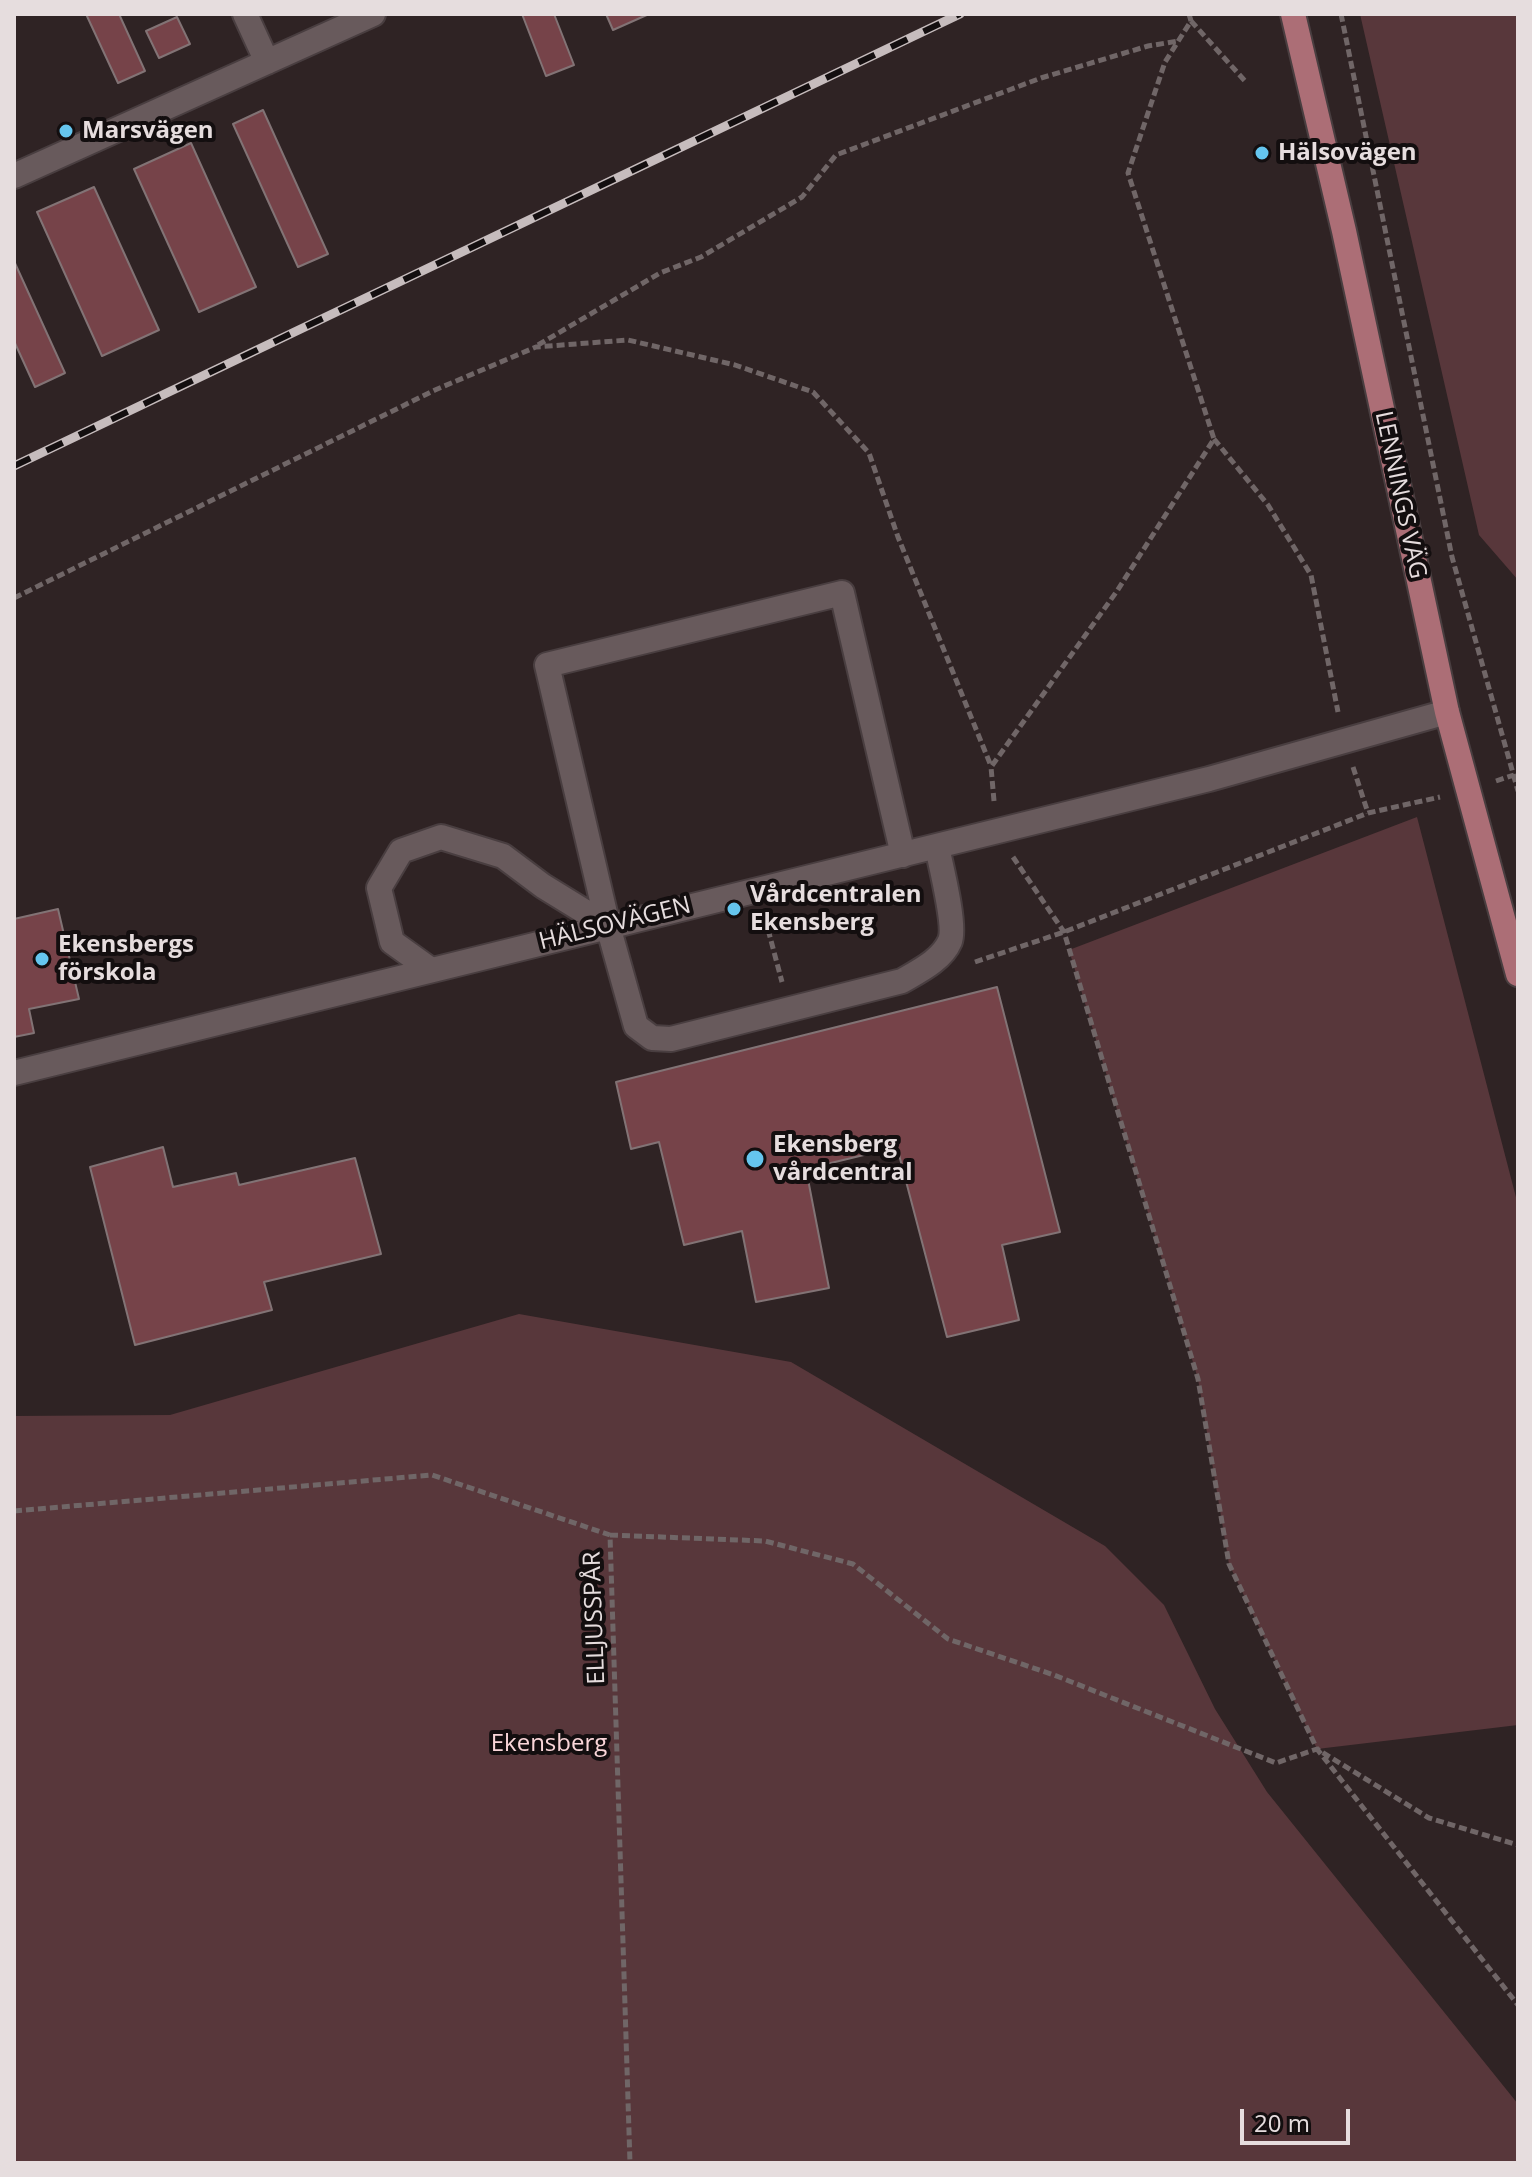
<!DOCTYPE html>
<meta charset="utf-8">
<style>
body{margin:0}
#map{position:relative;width:1532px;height:2177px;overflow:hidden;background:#2f2324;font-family:"Open Sans",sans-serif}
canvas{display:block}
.frame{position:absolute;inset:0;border:16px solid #e6ddde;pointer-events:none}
.scale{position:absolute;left:1240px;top:2109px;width:110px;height:36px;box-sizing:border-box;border:4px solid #e6ddde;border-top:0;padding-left:10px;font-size:24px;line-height:28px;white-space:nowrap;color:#e6ddde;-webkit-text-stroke:6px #130e0f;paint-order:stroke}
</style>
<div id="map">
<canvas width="1532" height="2177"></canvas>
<div class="frame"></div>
<div class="scale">20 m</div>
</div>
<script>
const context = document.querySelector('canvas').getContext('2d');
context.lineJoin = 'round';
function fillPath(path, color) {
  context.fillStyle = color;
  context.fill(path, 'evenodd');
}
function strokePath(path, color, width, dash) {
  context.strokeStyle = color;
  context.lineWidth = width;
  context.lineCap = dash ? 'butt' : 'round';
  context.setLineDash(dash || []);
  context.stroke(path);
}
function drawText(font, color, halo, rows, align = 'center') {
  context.font = font + ' "Open Sans",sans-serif';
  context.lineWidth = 8;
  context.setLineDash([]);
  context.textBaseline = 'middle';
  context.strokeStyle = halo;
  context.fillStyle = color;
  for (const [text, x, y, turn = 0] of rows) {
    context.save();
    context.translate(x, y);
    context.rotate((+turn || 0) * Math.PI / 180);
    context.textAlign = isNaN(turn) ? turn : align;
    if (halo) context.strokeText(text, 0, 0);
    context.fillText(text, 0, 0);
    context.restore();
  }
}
const green = new Path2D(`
 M1360,14H1518V580L1479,535Z
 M1417,817L1518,1205V1725L1317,1749L1229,1564L1198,1379L1069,950Z
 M519,1314L791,1362L1105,1546L1164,1605L1215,1709L1267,1792L1518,2104V2163H14V1416L170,1415Z`);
const building = new Path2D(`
 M86,14H119L145,71L118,83Z
 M522,14H554L574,65L546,76Z
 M606,14H649L613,30Z
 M177,17L190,44L159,58L146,31Z
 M263,110L328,254L298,267L233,124Z
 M191,143L256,287L199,312L134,169Z
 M94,187L159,330L102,356L37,212Z
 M14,261L65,373L35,387L14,341Z
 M58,909L79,999L29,1009L34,1033L14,1037V919Z
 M997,987L1060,1232L1002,1245L1019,1320L947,1337L897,1147L806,1169L829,1288L756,1302L742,1231L684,1245L659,1142L631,1149L616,1082Z
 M163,1147L173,1187L236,1173L239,1185L355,1158L381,1254L264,1282L272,1310L135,1345L90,1167Z`);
const path = new Path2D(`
 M1341,14L1452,557L1518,791
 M1191,21L1245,81
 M538,345L660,273L701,257L802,197L836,155L1041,78L1148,46L1178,41
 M1214,439L1268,505L1311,575L1338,712
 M14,598L435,390L536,347L628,340L735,365L813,392L869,453L898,537L991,766
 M1353,767L1368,813
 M1496,781L1514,775
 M994,801L991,767L1117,591L1214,439L1128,173L1165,62L1191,21L1189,14
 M1013,857L1064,932L1198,1379L1229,1564L1317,1749L1518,2005
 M765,918L782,982
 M975,962L1064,932L1368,813L1440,797
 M14,1511L432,1475L610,1535L630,2163
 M610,1535L765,1541L853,1564L948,1639L1054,1675L1276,1763L1317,1749L1429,1818L1518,1845`);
const minor = new Path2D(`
 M245,14L267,62
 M14,176L373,14
 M903,855L842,593L547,665L608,926L636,1026L652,1038L671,1039L902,981C919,971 942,960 950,941C956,926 941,866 937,847
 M431,970L392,942L379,888L401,851L441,837L503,856L543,886L608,926
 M14,1073L1209,779L1447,712`);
const major = new Path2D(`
 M1293,14L1344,231L1447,712L1518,974`);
const rail = new Path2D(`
 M14,466L960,14`);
const markers = [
 [66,131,8,"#65c5ee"],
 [1262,153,8,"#65c5ee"],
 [734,909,8,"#65c5ee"],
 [42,959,8,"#65c5ee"],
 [755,1159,10,"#65c5ee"]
];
const poiNames = [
 ["Marsvägen",82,131],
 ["Hälsovägen",1278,153],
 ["Vårdcentralen",750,895],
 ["Ekensberg",750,923],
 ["Ekensbergs",58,945],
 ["förskola",58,973],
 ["Ekensberg",773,1145],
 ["vårdcentral",773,1173]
];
const streetNames = [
 ["LENNINGS VÄG",1400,495,78],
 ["HÄLSOVÄGEN",615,924,-14],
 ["ELLJUSSPÅR",595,1618,-92]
];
const parkNames = [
 ["Ekensberg",549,1744]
];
fillPath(green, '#58373b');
fillPath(building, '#764349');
strokePath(building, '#827375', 2);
strokePath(minor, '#493e40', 28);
strokePath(major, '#493e40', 28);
strokePath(path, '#706667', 5, [8, 4]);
strokePath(minor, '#685a5c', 24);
strokePath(major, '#ac6e76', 24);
strokePath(rail, '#c6bcbd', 9);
strokePath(rail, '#130e0f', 6, [18]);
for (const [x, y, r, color] of markers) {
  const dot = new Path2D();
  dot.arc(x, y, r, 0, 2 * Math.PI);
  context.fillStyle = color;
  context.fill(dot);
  strokePath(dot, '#130e0f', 3);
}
drawText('bold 24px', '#e6ddde', '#130e0f', poiNames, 'left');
drawText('24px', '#e6ddde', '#130e0f', streetNames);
drawText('24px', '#fad6d9', '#130e0f', parkNames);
</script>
